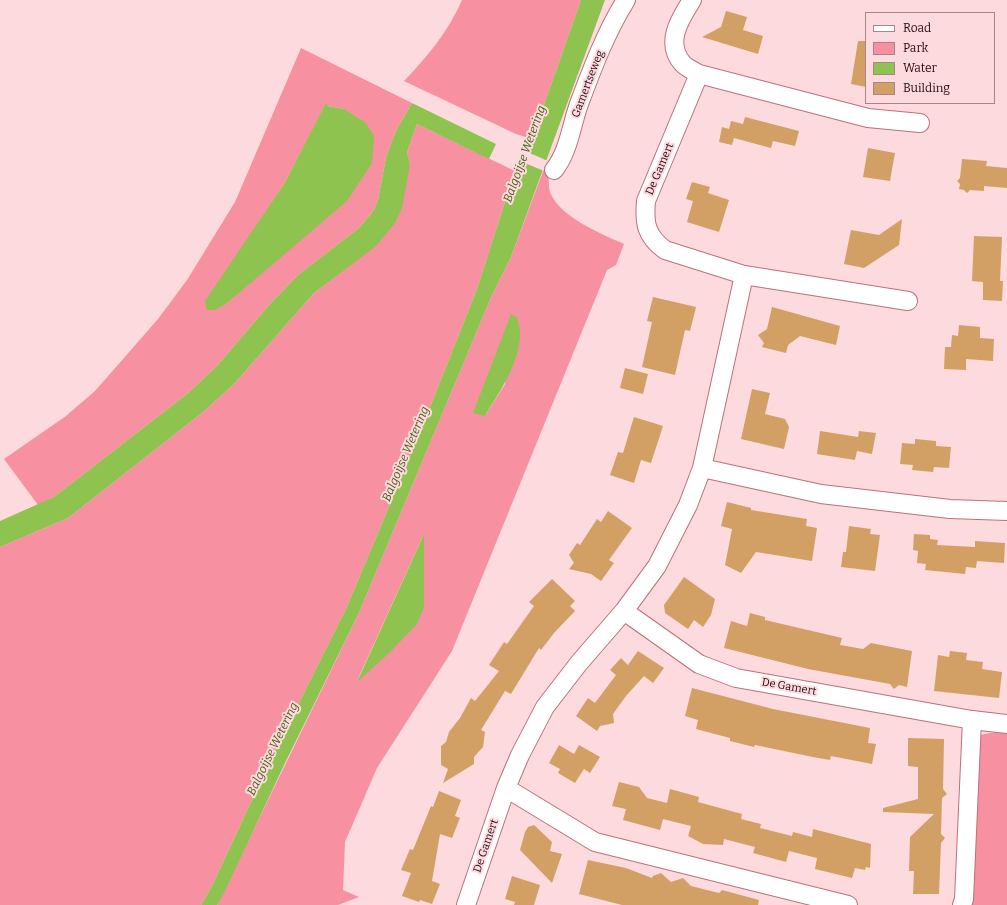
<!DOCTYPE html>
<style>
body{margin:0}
#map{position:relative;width:1007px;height:905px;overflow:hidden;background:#fddade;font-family:Bitter,serif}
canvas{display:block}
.legend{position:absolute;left:865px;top:12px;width:130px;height:92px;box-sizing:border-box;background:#fddade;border:1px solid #a7868b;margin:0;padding:5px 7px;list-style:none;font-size:12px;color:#25080e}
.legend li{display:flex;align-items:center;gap:8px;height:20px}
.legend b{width:20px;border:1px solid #a7868b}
</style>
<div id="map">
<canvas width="1007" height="905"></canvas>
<ul class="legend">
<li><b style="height:5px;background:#fff"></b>Road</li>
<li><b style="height:11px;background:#f791a1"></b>Park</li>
<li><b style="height:11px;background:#8ec34f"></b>Water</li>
<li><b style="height:11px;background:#d2a064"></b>Building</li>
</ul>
</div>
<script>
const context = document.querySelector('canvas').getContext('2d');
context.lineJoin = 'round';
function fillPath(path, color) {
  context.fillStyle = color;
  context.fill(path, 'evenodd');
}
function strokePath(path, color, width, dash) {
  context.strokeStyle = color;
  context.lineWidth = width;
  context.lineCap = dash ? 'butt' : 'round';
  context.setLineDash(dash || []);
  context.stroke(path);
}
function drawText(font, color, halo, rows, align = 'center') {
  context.font = font + ' Bitter,serif';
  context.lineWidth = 4;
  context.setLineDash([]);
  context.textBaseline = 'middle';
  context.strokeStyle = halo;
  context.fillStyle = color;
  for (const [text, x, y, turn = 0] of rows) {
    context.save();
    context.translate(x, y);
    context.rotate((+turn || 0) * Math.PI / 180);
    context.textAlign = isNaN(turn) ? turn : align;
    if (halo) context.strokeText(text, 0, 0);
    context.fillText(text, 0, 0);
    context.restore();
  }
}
const green = new Path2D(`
 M462,0H581L532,139L516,134L404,81C428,56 448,32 462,0Z
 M301,48L412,103L397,129L390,146L386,158L378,200L374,210L359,228L298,275L269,305L216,367L187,394L54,497L38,505L4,459L66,416L95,391L158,319L187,280L235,202ZM326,104L328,106L344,109L253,280L226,304L246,242L284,184Z
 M417,124L515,171L477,289L415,445L346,609L273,755L212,886L201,905H0V547L68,518L203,412L234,384L314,293L340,273L410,164L407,152Z
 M545,166L549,167C549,175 548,185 550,192C559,217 602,234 624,244L616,265L607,270L452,651L377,768L345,842L343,890L359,897L338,905H217L358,615L492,295L511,257ZM517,318L505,384L485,416ZM423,536V568L357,681Z
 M1007,730V905H970L980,735Z`);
const water = new Path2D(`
 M581,0H605L511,257L492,295L358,615L286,761L224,893L217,905H201L212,886L273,755L346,609L415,445L477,289L515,171L526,156Z
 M326,103L328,106L344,109L366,123L374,136L372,163L347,201L226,304L215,310H207L205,301L284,184Z
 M412,103L496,144L489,159L417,124L407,152L410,164L402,208L395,223L376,246L314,293L234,384L203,412L68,518L0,547V521L54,497L187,394L216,367L269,305L298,275L359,228L374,210L378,200L386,158L390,146L397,129Z
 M511,314L517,317C518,322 520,328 520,333C520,363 500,391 485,416L473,413Z
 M424,534V607L417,624L388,654L357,682Z`);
const pier = new Path2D(`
 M525,151L548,161L544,171L520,161Z`);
const building = new Path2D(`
 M726,11L747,17L743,30L763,36L758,54L702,37L721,27Z
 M858,41H866V87L851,84Z
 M745,117L799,131L795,146L773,141L771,148L734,138L732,145L719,142L722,127L729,129L731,121L743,124Z
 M868,148L895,153L890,181L863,177Z
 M962,159L987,161L986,166L1007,168V188L984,186V191L970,190L967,193L964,190L959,189L960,184L957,181L960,178Z
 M692,182L710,187L708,193L729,200L719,232L687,222L693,201L686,199Z
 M902,219L899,245L864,268L844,264L851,230L879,235Z
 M974,236L1002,237L1000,281H1003L1002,301L983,300V282L972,281Z
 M653,297L696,307L690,331L685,330L675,375L642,367L652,322L647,321Z
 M772,307L840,326L836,345L800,336L788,345L786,353L762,347L764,343L758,335L767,329Z
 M959,325L980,327V338L994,339L993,361L966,359V370L944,369L945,347H951L952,335L958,336Z
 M625,368L648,374L643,394L620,388Z
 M752,389L770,393L765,414L785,419L789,427L784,449L741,439Z
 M634,417L663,426L651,463L641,460L634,483L610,475L618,452L623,453Z
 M820,431L858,437L859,431L876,433L872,454L857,451L855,460L817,454Z
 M915,439L936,441V446L951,447L949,468L934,467L933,472L912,470L913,465L900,464L902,443L915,444Z
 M727,502L751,508V510L807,519L806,526L817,528L812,561L756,552L741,573L725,565L732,529L721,526Z
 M608,511L632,528L609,560L614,563L601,581L591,574L569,569L574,563L569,555L577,543L580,545L597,519L601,522Z
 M849,526L871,529L870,534L880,535L875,571L841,567L843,552H846Z
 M914,534L930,535V539L938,540L937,545L975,547V541L1005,543L1004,563L977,561L976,568L966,567L965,574L925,570L926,564L917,563L918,551L913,550Z
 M684,577L715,599L711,615L703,627L694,620L688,629L665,613L664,605Z
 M552,579L575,601L570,606L575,611L554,633L541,650L539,648L511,694L505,691L481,730L485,732L483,747L474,757V764L443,783L448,769L441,765V746L446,742L449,732L460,718L471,698L475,701L499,671L489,665L504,642L507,644L534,606L529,602Z
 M750,613L765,617V620L842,638L840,645L863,649L871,643L912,651L907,687L899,685L894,689L890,684L808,669L724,648L731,621L747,626Z
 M638,651L664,668L653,683L644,676L626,696L613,714L614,723L600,726L597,731L576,716L588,698L595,703L616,675L610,670L621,658L628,665Z
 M950,651L967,653L966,660L983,662L982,669L1002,672L999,698L934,691L938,655L949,657Z
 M692,688L773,709L870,728L868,743L876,744L872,764L831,756L830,760L813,757L755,745L754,747L730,741V738L696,729L698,720L685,716Z
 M908,738L944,739L943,789L947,794L942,798L941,834L945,838L941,843L939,894H913L914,871H909L910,837L934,814L883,812V808L918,799V767L908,766Z
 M559,745L574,754L579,745L600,757L590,773L584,769L575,783L558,773L560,769L549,763Z
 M619,782L639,787L647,798L667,803L670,789L699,797L698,802L742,814L741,819L761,824L760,828L792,836L793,832L812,837L813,829L871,844L870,868L866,867L865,870L855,868L852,878L815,869L817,858L789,851L786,862L753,853L755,847L724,839L723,845L703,844L688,836L691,826L663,819L660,830L623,820L626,809L612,806Z
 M439,791L461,800L455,816L460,818L452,838L440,834L432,881L440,884L432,904L420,900L419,902L402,896L411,873L401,870L410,849L413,850L431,806L433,807Z
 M534,825L552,842L550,851L562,854L552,883L520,850L525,832L528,827Z
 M588,860L626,868L652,878L653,876L661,873L671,882L683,878L691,886L719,893L722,890L759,900L758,905H622L579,894Z
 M512,876L540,885L534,905H514L515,902L505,899Z`);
const street = new Path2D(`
 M692,0C680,19 664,43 683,64C687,68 694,71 699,74L868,118L920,123
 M699,74L646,201C644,223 646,236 665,250L744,275L908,301
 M554,170C569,151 571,126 579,104C592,69 606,32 626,0
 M702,468L821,494L950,509L1007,511
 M624,611L699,664L736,678L972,720L1007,724
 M506,788L595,842L848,905
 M466,905L506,788L520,755L545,707L579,663L624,611L657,566L688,505L702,468L744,275
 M962,905L964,899L972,720`);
const streetNames = [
 ["Gamertseweg",588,84,-69],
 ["De Gamert",660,169,-67],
 ["De Gamert",789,687,10],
 ["De Gamert",486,846,-71]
];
const waterNames = [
 ["Balgoijse Wetering",525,154,-70],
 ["Balgoijse Wetering",406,454,-67],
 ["Balgoijse Wetering",273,749,-64]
];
fillPath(green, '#f791a1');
fillPath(water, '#8ec34f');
fillPath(pier, '#fddade');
fillPath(building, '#d2a064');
strokePath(street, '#bc707c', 20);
strokePath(street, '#fff', 18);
drawText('11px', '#25080e', '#fddade', streetNames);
drawText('italic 12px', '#416212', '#fddade', waterNames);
</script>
